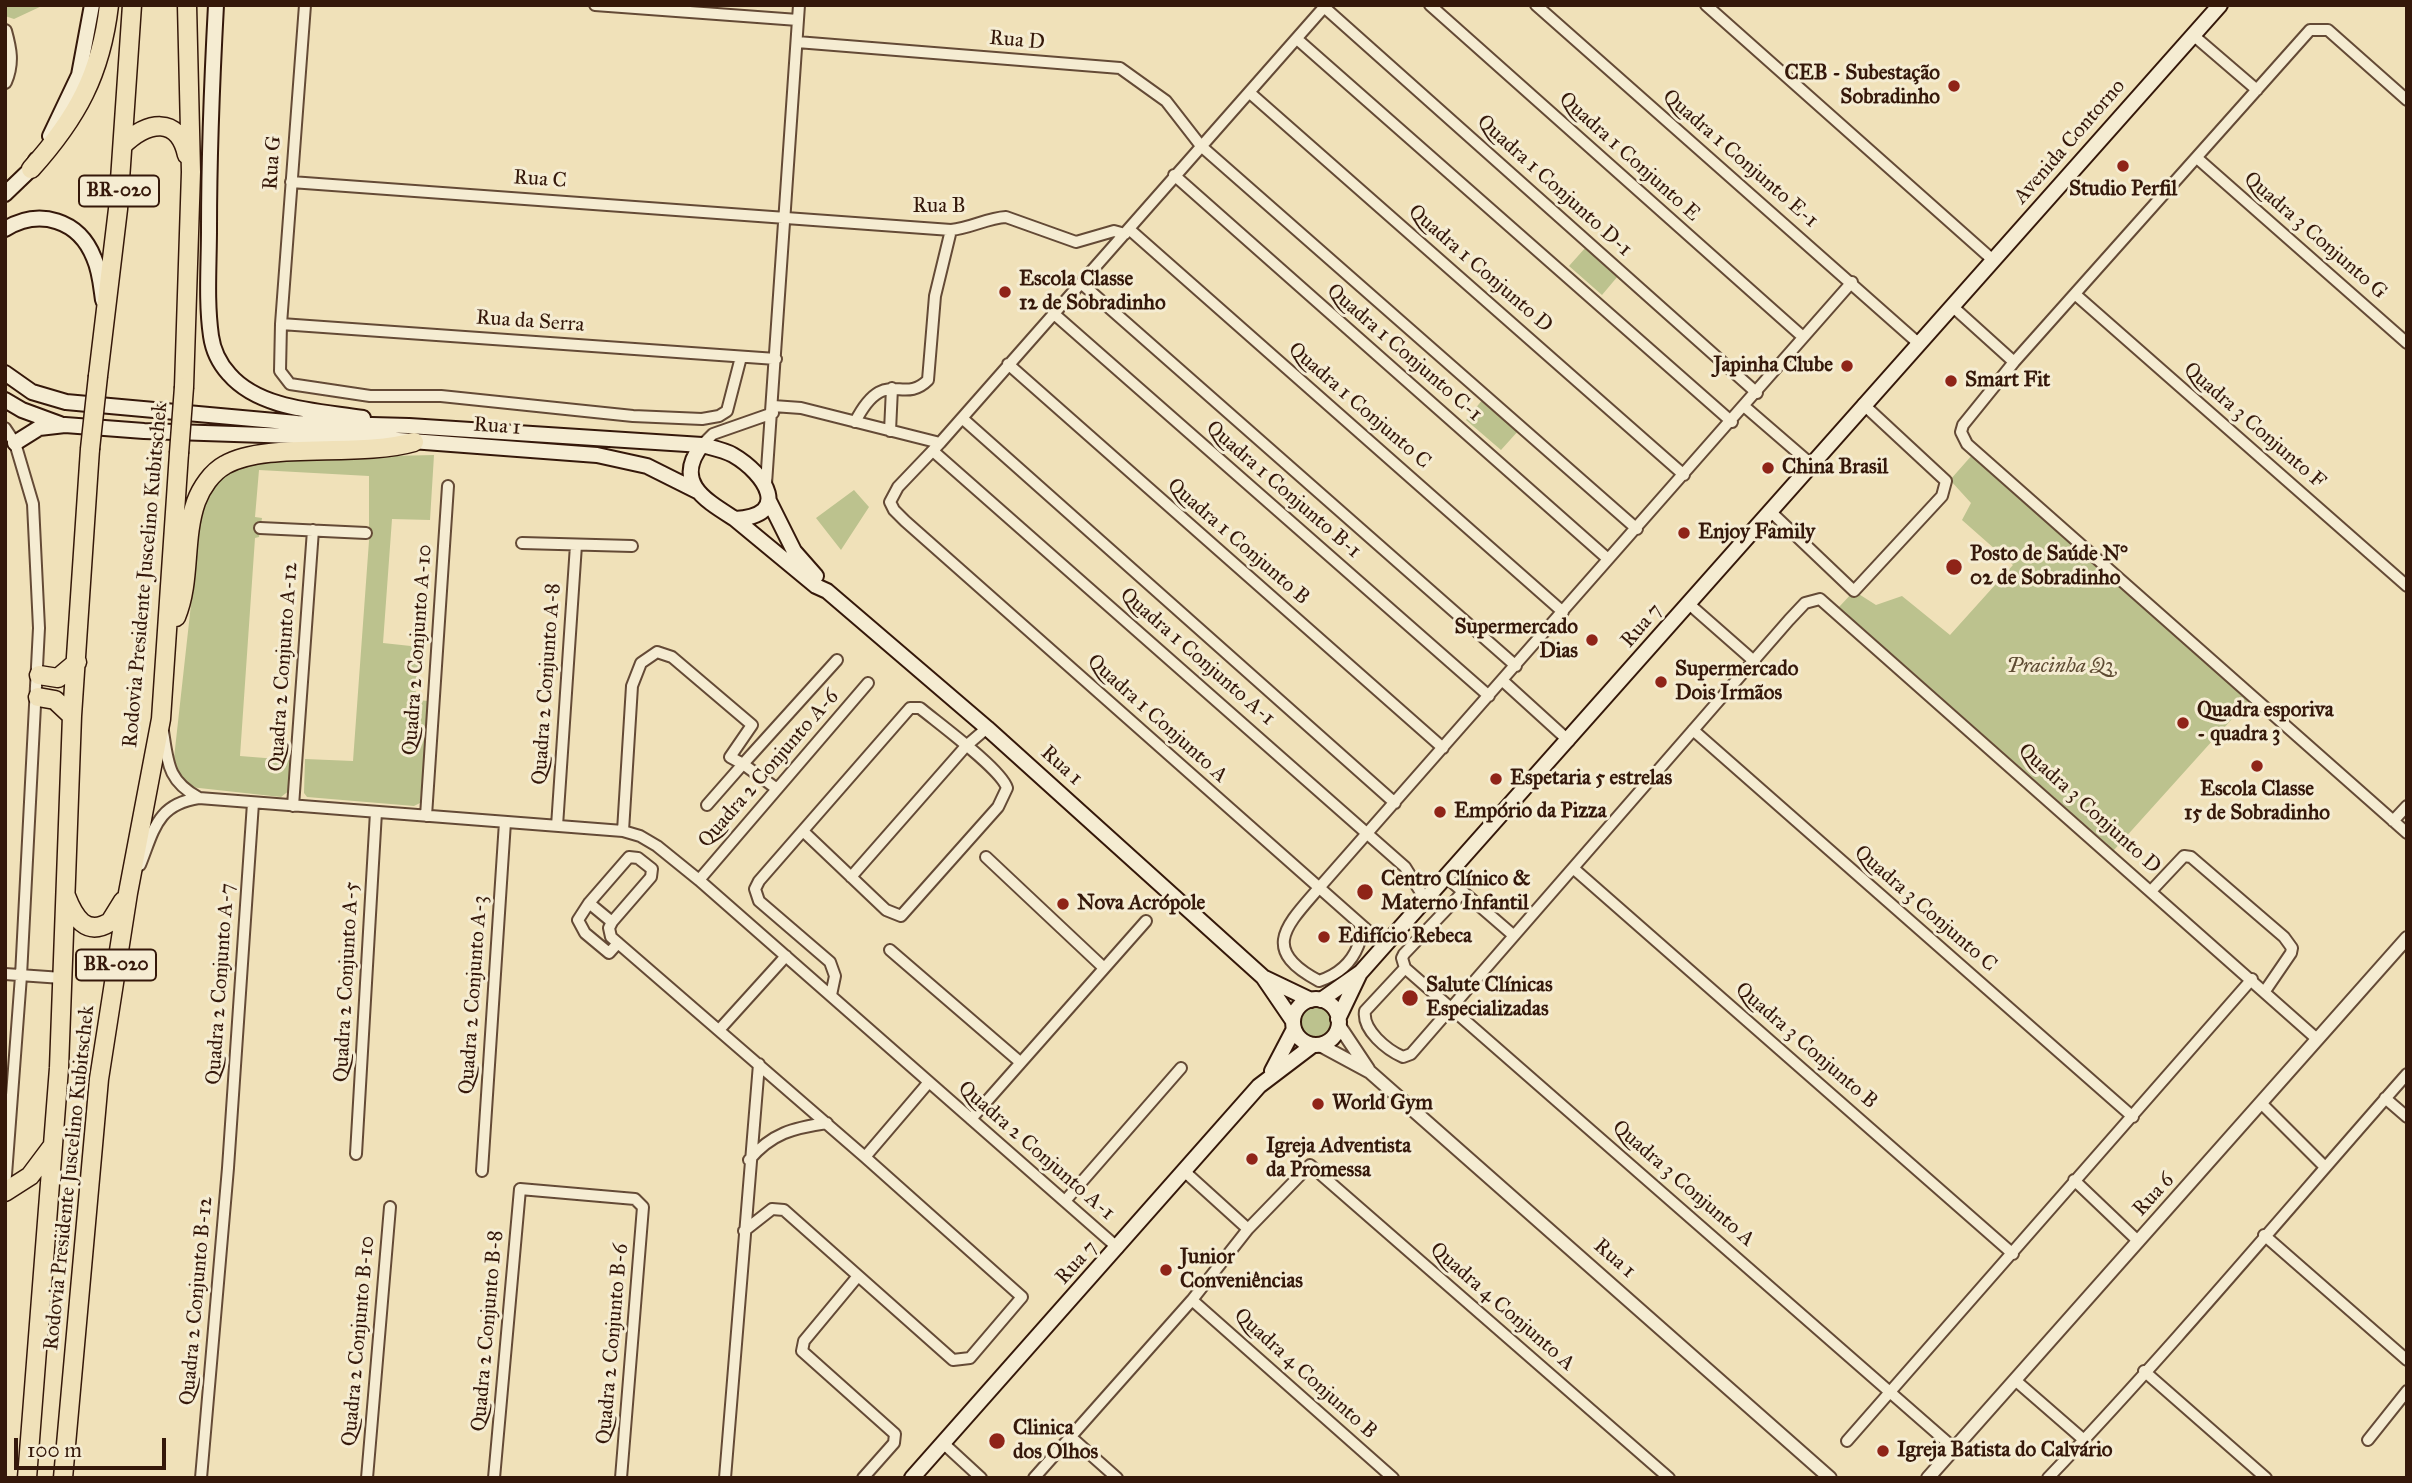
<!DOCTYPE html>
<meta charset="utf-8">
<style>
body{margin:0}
#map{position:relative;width:2412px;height:1483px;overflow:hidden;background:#f0e1b9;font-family:"IM FELL Great Primer",serif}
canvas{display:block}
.frame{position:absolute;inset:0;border:7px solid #35180a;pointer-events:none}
.scale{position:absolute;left:14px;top:1438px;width:152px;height:32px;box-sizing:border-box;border:4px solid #35180a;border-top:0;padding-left:9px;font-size:21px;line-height:24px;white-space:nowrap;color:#35180a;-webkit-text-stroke:5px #f5ecd2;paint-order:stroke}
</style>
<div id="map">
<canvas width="2412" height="1483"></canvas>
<div class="frame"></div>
<div class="scale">100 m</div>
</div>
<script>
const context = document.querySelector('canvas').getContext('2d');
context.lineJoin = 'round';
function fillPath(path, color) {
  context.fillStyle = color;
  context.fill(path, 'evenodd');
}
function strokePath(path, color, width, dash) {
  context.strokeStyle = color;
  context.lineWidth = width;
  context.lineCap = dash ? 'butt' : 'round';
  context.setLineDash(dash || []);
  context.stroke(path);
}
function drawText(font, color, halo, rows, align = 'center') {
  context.font = font + ' "IM FELL Great Primer",serif';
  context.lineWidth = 6;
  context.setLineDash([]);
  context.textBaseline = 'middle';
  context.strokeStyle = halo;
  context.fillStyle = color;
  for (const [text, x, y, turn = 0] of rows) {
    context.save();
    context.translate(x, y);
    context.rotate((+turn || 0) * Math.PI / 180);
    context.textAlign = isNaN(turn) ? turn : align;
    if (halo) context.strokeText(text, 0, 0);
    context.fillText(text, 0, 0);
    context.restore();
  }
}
const green = new Path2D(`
 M5,5H44L14,19L5,16Z
 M1586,247L1618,276L1602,295L1569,266Z
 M1483,399L1519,430L1501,450L1466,420Z
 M1973,454L2250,699L2114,850L1839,607L1854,591L1876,605L1902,596L1950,635L2013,565L1962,520L1971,503L1950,480Z
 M434,455L430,520L392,519L383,643L420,647L415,700L429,701L420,803L414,806L307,797L304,793L305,759L353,761L369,541V476L259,470L255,517L262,518L259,537L255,538L240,756L290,760V790L281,797L190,787L180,777L174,758L203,496L223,472L260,459Z
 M854,490L869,507L841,550L816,518Z
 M1297 1022a19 19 0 1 1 38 0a19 19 0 1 1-38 0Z`);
const minor = new Path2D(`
 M305,5L281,324L280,371L290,384L370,396H441L633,416L702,419L719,416L727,411L741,357
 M595,5L798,20
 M1326,5L940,443L898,487L890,502L894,510L905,521L1384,945
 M1430,5L1803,337
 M1536,5L1917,342
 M1706,5L1994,261
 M1324,7L1757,393
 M2193,35L2257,90
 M1297,39L1732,422
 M797,42L1120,68L1166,101L1201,146L1637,529
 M1250,93L1684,475
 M2197,158L2407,343
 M1174,175L1608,559
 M291,182L951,230C971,228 987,218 1006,217L1076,242L1114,231L1125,234
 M1129,229L1563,612
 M1081,283L1516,666
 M2076,295L2407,586
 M1952,306L2014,362L1963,425L1961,432L1967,444L2407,833
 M1053,313L1489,696
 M281,324L776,359
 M2014,362L2310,30H2328L2407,100
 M1008,364L1443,748
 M773,406L801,408L940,443
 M1745,407L1811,464
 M962,418L1395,803
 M855,422C885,364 902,406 928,380L935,296L951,230
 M5,428L15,443L33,504L39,628L21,976L5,1188
 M890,431L892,388
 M702,445L713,434L773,413
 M933,451L1405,867L1425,899
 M766,484L799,5
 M1770,511L1854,591L1942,496L1946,481L1863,404
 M260,528L366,533
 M522,543L632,546
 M1689,604L1755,662
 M1503,681L1569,741
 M1693,730L2133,1117
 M163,731C168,764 168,781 199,798
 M777,789L743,764L837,660
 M293,806L313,530
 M426,816L448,486
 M2393,821L2407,806
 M557,826L576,545
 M623,831L632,686L641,663L657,652L672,657L752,725L730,757L743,764L707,805
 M804,832L886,910L901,916L998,807L1007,788C1001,769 938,723 920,708H910L759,881L755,889L759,901L830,962L835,976L831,995
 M986,857L1104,968
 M140,865C154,830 157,804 199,798L623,831L640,836L657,846L699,880L1118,1248
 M1573,868L2013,1254
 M851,877L966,746L987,728
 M1446,877L1513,935
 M699,880L868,683
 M2152,890L2184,856L2191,857L2284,937L2292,948L2291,953L2265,991
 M1463,892L1404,954L1402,958L1405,968L1955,1449
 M589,903L629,857L638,858L652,869L651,877L612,922L609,928L611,937L865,1157L1022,1297L970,1358L953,1360L784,1210L772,1209L744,1231
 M612,922L589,903L578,920L585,933L609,953L618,943
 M1366,930C1360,935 1361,939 1358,946C1351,964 1337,975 1319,981C1260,950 1286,926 1318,889L1852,282
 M890,950L1020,1062
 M1405,968L1365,1011C1362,1030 1387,1050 1403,1057L1411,1054L1789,620L1805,603L1820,599L2317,1039
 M5,974L62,978
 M719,1030L786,956
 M2385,1098L2407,1117
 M2261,1103L2324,1166
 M971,1119L1146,921
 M356,1154L376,812
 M865,1157L929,1082
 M749,1160C772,1133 793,1128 827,1123
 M482,1171L505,822
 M1184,1171L1248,1229
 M2074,1180L2138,1241
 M1065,1201L1181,1068
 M2264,1235L2407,1360
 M858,1276L804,1341L802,1351L895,1434L894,1443L863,1478
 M1192,1300L1393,1478
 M2144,1371L2266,1478
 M2015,1380L2084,1440
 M1072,1438L1117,1478
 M2368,1440L2407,1391
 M1847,1441L2252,979
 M943,1443L981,1478
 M201,1478L228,1168L253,803
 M367,1478L390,1207
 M494,1478L520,1189L635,1199L643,1207L621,1478
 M725,1478L759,1064
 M1034,1478L1192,1300L1248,1229L1310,1165L1669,1478
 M2048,1478C2172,1348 2288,1209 2407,1074`);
const tertiary = new Path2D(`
 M5,31C10,49 13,63 5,82
 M1338,1024L1368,1069
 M1320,1045L1370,1072L1830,1478
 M1928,1478L2407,938`);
const secondary = new Path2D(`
 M216,5C212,80 209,154 209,229C209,265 206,301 211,336C213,350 219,363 229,374C260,410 320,411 363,418
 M50,136L79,75L92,5
 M5,194L31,169L36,160
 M5,229C40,208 79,220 94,258C100,271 101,286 103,300
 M5,373L32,392L66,402L297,423L409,426L702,445
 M5,400L22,410L60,424
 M15,443L39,428L65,425L144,431L385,439L597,455L647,466L697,491
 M702,445C713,448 724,450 733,455C766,474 792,516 735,519C705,500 673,482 702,445Z
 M769,501L794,551L816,576
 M735,519L816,586L827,591L987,728L1263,977L1293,1021
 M1265,978L1311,1000
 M1293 1022a23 23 0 1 1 46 0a23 23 0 1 1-46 0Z
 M1321,1000L1361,972L2220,5
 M1338,1019L1360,973
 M1272,1071L1294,1029
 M912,1478L1259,1086L1313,1045`);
const trunk = new Path2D(`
 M123,145C147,122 178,115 187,155
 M31,169C77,118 101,74 109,5
 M98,376L118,209L132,5
 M184,387L191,172L187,5
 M176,617C191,581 183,539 196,502C201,488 212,472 225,465C267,441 359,458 414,442
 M39,675L58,678L77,662
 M38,697L55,700L72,716
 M66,896C74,917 86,937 110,922L123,901
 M5,1192L30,1176L51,1148
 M27,1478L59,1068L72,716L90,449
 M63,1478L99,1079L128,893L161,719L179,453`);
const trunkBridge = new Path2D(`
 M90,449L98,376
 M179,453L184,387`);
const markers = [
 [1954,86,7,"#8f2418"],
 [2123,166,7,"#8f2418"],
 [1005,292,7,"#8f2418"],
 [1847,366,7,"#8f2418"],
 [1951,381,7,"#8f2418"],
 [1768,468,7,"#8f2418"],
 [1684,533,7,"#8f2418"],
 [1954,567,9,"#8f2418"],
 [1592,640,7,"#8f2418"],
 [1661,682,7,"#8f2418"],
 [2183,723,7,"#8f2418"],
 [2257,766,7,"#8f2418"],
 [1496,779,7,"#8f2418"],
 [1440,812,7,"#8f2418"],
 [1365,892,9,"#8f2418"],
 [1063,904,7,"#8f2418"],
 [1324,937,7,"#8f2418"],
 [1410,998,9,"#8f2418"],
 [1318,1104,7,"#8f2418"],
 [1252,1159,7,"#8f2418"],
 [1166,1270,7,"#8f2418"],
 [997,1441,9,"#8f2418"],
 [1883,1451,7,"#8f2418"]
];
const shields = [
 [119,191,80],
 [116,965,80]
];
const shieldNames = [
 ["BR-020",119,191],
 ["BR-020",116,965]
];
const streetNames = [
 ["Rua D",1017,41,5],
 ["Avenida Contorno",2070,142,-49],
 ["Quadra 1 Conjunto E",1629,157,42],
 ["Quadra 1 Conjunto E-1",1740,159,41],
 ["Rua G",273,163,-86],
 ["Rua C",540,180,4],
 ["Quadra 1 Conjunto D-1",1554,186,42],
 ["Rua B",939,207],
 ["Quadra 3 Conjunto G",2315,236,41],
 ["Quadra 1 Conjunto D",1480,269,41],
 ["Rua da Serra",530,322,4],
 ["Quadra 1 Conjunto C-1",1404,353,41],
 ["Quadra 1 Conjunto C",1359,406,41],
 ["Quadra 3 Conjunto F",2254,426,41],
 ["Rua 1",497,427,4],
 ["Quadra 1 Conjunto B-1",1283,490,41],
 ["Quadra 1 Conjunto B",1238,542,41],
 ["Rodovia Presidente Juscelino Kubitschek",146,575,-85],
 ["Rua 7",1642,626,-49],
 ["Quadra 2 Conjunto A-10",418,650,-86],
 ["Quadra 1 Conjunto A-1",1197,657,41],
 ["Quadra 2 Conjunto A-12",284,667,-86],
 ["Quadra 2 Conjunto A-8",547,684,-86],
 ["Quadra 1 Conjunto A",1157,719,42],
 ["Rua 1",1061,766,42],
 ["Quadra 2 Conjunto A-6",769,769,-49],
 ["Quadra 3 Conjunto D",2089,809,42],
 ["Quadra 3 Conjunto C",1925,909,41],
 ["Quadra 2 Conjunto A-5",347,982,-87],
 ["Quadra 2 Conjunto A-7",221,984,-86],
 ["Quadra 2 Conjunto A-3",474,995,-86],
 ["Quadra 3 Conjunto B",1806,1046,41],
 ["Quadra 2 Conjunto A-1",1036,1151,41],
 ["Rodovia Presidente Juscelino Kubitschek",70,1178,-84],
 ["Quadra 3 Conjunto A",1683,1184,41],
 ["Rua 6",2154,1195,-48],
 ["Rua 1",1614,1259,41],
 ["Rua 7",1077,1263,-48],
 ["Quadra 2 Conjunto B-12",197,1301,-85],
 ["Quadra 4 Conjunto A",1502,1307,41],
 ["Quadra 2 Conjunto B-8",488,1331,-85],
 ["Quadra 2 Conjunto B-10",359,1341,-85],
 ["Quadra 2 Conjunto B-6",613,1344,-85],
 ["Quadra 4 Conjunto B",1305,1374,42]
];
const poiNames = [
 ["CEB - Subestação",1940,74,"right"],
 ["Sobradinho",1940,98,"right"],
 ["Studio Perfil",2123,190,"center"],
 ["Escola Classe",1019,280],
 ["12 de Sobradinho",1019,304],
 ["Japinha Clube",1833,366,"right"],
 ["Smart Fit",1965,381],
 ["China Brasil",1782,468],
 ["Enjoy Family",1698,533],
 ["Posto de Saúde N°",1970,555],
 ["02 de Sobradinho",1970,579],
 ["Supermercado",1578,628,"right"],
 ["Dias",1578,652,"right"],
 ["Supermercado",1675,670],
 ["Dois Irmãos",1675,694],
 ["Quadra esporiva",2197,711],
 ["- quadra 3",2197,735],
 ["Espetaria 5 estrelas",1510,779],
 ["Escola Classe",2257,790,"center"],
 ["15 de Sobradinho",2257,814,"center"],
 ["Empório da Pizza",1454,812],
 ["Centro Clínico &",1381,880],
 ["Materno Infantil",1381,904],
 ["Nova Acrópole",1077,904],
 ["Edifício Rebeca",1338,937],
 ["Salute Clínicas",1426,986],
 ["Especializadas",1426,1010],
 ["World Gym",1332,1104],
 ["Igreja Adventista",1266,1147],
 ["da Promessa",1266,1171],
 ["Junior",1180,1258],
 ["Conveniências",1180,1282],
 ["Clinica",1013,1429],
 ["dos Olhos",1013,1453],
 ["Igreja Batista do Calvário",1897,1451]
];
const parkNames = [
 ["Pracinha Q3",2060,667]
];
fillPath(green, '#bcc28e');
strokePath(minor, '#644a36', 14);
strokePath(tertiary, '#644a36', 16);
strokePath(secondary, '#35180a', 18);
strokePath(trunk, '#35180a', 21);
strokePath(minor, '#f5ecd2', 10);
strokePath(tertiary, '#f5ecd2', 12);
strokePath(secondary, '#f5ecd2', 14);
strokePath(trunk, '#f0e1b9', 18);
strokePath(trunkBridge, '#35180a', 21, []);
strokePath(trunkBridge, '#f0e1b9', 18);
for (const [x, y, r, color] of markers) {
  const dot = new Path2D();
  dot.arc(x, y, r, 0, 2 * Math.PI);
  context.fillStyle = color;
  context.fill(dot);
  strokePath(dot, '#f5ecd2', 2.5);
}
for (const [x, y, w] of shields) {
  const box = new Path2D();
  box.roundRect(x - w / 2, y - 15.5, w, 31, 5);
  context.fillStyle = '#f5ecd2';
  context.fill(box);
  strokePath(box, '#35180a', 2);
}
drawText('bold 19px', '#35180a', null, shieldNames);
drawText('21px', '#35180a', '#f5ecd2', streetNames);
drawText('bold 21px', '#35180a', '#f5ecd2', poiNames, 'left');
drawText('italic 21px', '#5e4b32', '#f5ecd2', parkNames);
</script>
